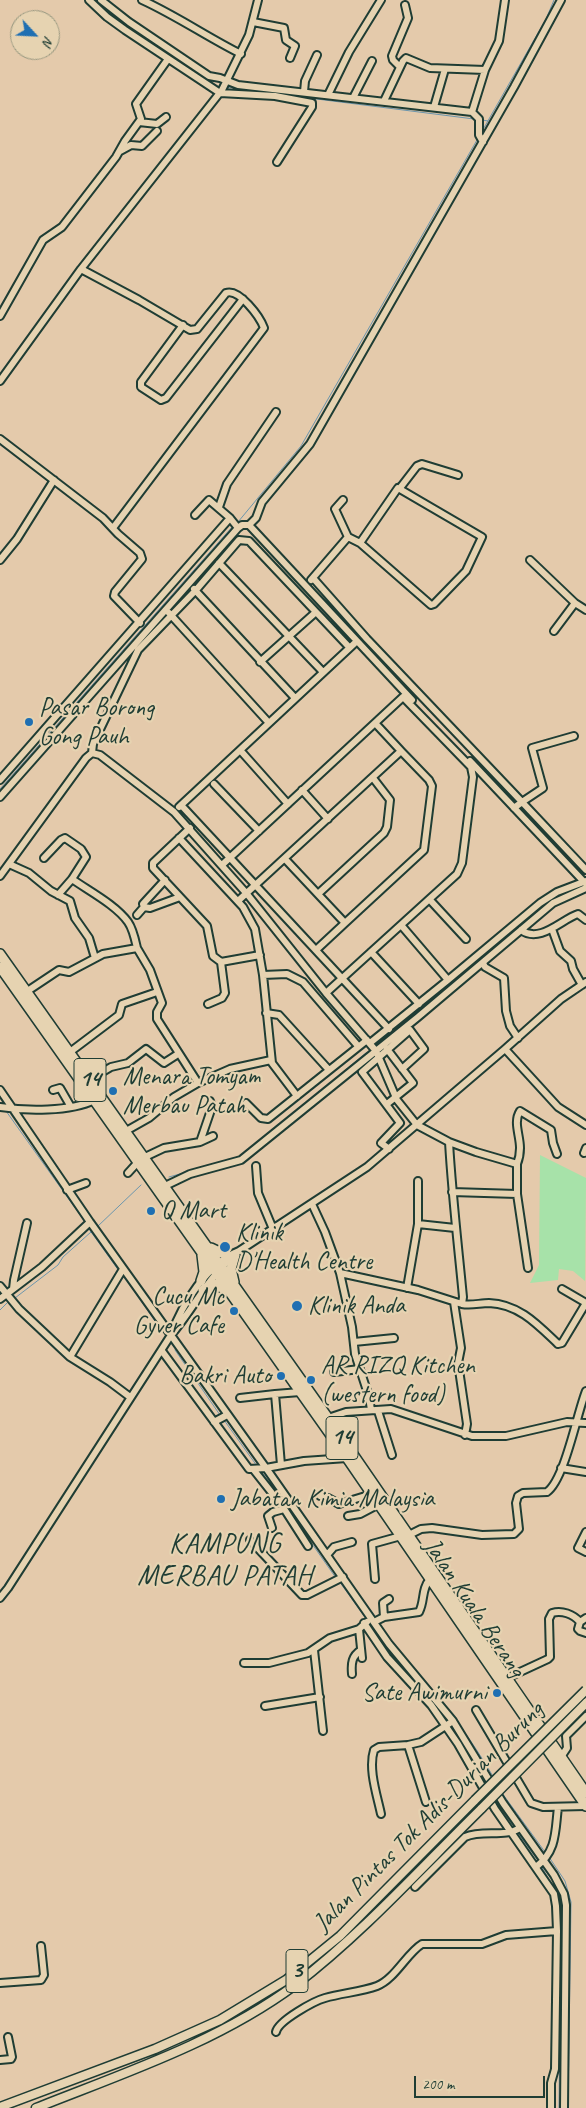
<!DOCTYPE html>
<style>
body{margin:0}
#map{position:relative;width:586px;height:2108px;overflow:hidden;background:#e4caab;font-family:Caveat,sans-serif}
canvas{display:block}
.north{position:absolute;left:10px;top:10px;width:50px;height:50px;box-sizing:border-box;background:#e6d3b1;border:1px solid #96977f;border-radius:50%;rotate:115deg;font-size:14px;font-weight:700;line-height:20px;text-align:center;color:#1f3d34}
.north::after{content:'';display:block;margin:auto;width:18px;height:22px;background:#1f6fb2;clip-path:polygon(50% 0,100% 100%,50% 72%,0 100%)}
.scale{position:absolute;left:414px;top:2076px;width:131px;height:22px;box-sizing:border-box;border:2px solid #1f3d34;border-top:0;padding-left:6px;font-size:15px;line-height:18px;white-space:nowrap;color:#1f3d34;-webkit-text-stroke:4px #e6d3b1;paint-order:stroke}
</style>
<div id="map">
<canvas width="586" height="2108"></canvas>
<div class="north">N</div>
<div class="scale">200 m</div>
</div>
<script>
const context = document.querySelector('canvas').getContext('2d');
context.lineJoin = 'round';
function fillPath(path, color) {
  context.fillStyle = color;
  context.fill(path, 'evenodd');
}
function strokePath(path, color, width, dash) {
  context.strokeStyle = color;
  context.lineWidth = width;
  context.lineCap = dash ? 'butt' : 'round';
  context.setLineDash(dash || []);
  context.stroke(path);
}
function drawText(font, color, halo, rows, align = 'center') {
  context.font = font + ' Caveat,sans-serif';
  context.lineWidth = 4.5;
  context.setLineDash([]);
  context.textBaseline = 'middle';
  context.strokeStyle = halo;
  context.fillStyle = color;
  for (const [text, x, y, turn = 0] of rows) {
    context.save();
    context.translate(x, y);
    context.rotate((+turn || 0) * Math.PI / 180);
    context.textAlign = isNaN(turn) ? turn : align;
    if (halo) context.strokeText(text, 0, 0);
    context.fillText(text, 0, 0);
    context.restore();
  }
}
const green = new Path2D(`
 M540,1155L586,1178L585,1281L573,1271L559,1269L558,1280L530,1283L539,1265Z`);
const stream = new Path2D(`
 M94,0L103,9
 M225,87L268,93
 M285,95L474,119
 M482,120L488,121
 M481,133L546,19L554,0
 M238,522L301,446L477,140
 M0,789L233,526
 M6,1111L83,1219
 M255,1145L366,1053
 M205,1167L238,1157L246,1152
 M169,1177L187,1172
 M97,1227L141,1185
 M89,1229L119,1271
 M123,1275L157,1324
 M15,1298L58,1265L63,1257L91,1232
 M0,1310L7,1303
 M178,1339L268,1464
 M175,1350L220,1415
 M224,1420L257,1466
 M261,1471L336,1578
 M273,1471L328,1551
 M330,1554L376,1618
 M339,1581L367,1620
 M379,1623L395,1647
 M369,1624L383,1646L404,1671
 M415,1671C446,1704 471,1739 494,1778
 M442,1716L447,1722
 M449,1726L464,1747L486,1784
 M502,1793L545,1852
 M495,1800L515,1828
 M518,1833L539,1862
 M549,1857L565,1881L571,1902L568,2108
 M541,1866L558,1894L561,1908L559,2108`);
const minor = new Path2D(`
 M89,0L107,17L125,30L220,93L275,96L312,103V107L277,162
 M101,0L129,22L209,76L220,78L238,85L472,112L479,119V135L483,142
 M142,0C177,16 207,37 241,54
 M253,22L284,28L286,40L295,46L290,58
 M400,67L393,60L392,56L408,18L405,5
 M304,92L305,81L317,55
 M328,95L349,52L381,0
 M353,98L372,61
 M384,101L403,61L406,58L430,68L485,70
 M434,107L445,69
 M472,112L485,70L499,41L505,0
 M139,122L157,124L166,117
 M120,151L131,145L142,146L157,131
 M81,269L139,300L190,330L197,329L226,293C239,288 260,317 264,328L113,528
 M0,316L43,240L62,227L116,157L125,141L141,119L136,104L168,59
 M183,325L141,382V387L161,400L166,398L243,299
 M0,381L81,269L222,90L249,35L258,0
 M0,439L103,518L118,534L140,553L142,559L115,592L114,596L140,623
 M400,488L417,466L422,464L458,475
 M343,500L335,509L348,537L360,543L431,605L434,604L466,571L482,537L398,488L360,543
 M219,507L227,484L276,412
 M195,515L209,500L230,518
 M249,525L412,700
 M0,560L17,539L54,480
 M530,560L575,603L586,610
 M219,563L323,672
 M313,578L367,639L522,802L514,808
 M311,580L348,537
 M194,589L295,698
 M169,613L269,723
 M554,631L575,603
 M260,662L316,612
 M574,736L532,748L543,788L522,802L586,870
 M240,750L288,804
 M92,753L93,744L138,650L196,590L239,540L249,541L349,647
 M470,761L586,884
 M0,780L230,518L238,528
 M214,784L259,831
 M302,790L328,819
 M0,797L238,528L242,525H249L256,518L262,502L310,444L514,87L561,0
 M181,805L389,1029
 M179,807L357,641
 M190,828L153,863V868L207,926L213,956L221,962L260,955
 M179,838L243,907L255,929L263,975L272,1063L297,1096
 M44,858L61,840L65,838L81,849L86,857L72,879L58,895
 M285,859L345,923L316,950
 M9,864L29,873L51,891L70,901L75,918L89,938L95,958
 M222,865L403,697L471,767L473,777L462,863L457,874L326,993
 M0,876L86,758L92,753L100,755L174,812L247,894L326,993L376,1051L397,1100L417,1125L449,1142L476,1152L517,1164C519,1159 520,1153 520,1148C520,1135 513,1122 520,1111L551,1130L553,1143L557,1154
 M165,880L143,904L144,907L150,908L180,897
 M318,894L384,833L387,827L390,800L373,778
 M430,900L466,939
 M238,901L401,751L375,723
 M137,915L144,907
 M345,923L424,850L432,786L429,780L401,751
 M401,925L448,980
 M552,929L560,951L571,961L573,969L582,985
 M521,930C540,944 562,919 578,914L586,920
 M137,948L150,970L162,1003L157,1012V1019L198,1083
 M371,952L419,1004
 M483,963L485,967L504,978L506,1011L510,1026L518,1038
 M263,975L287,974L303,982L358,1046
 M26,992L59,970L69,972L103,954L137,948C135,939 133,929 128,922C116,905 89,891 72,879
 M208,1004L222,998L225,993L221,962
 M266,1013L279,1015L329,1070
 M370,1043L448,980L540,903L557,892L586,881
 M505,1049L558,1107L586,1125
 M70,1052L119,1015L122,1004L157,992
 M89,1080L111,1067L128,1063L146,1049L164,1063L178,1054
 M0,1090L90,1222L266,1468L389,1644L453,1721L503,1803L554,1875L564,1894L566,1905L564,2108
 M53,1090L60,1088L71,1107
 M246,1103L261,1118L268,1119L367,1040
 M387,1104L413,1083L387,1049
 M0,1107C25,1111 71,1112 94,1100
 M126,1131L149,1118L174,1097L198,1083L230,1069L271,1060
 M200,1142L213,1136
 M389,1149L381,1143L400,1123L362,1072L410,1030L424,1049L402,1069
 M584,1153L586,1148
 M145,1157L164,1148L200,1142L212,1107L210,1101
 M256,1166L258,1193L273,1229
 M128,1173L138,1162
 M165,1186L190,1174L241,1160L418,1017L553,903L586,888
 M67,1190L86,1183
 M452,1192L517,1194V1164
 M517,1194L528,1268
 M312,1204L325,1232L340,1273L352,1327L355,1354L369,1397L371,1410
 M418,1224L455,1228
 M340,1273L418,1290L462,1304L463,1297C458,1245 452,1194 449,1142
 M0,1286L19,1309L70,1357L110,1382L130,1397
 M407,1288L418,1224V1181
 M13,1289L14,1280L27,1223
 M562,1289L586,1303
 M0,1299L42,1267L90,1222
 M454,1302L461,1348L458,1363L467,1424L465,1435
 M462,1304C471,1306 480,1303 489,1303C519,1304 538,1325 558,1344L562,1343L586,1303
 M171,1335C182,1304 207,1264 239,1251L367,1167L505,1049L561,999L586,982
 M354,1342L394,1338
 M162,1351L249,1469L266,1468L304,1461L347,1458
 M70,1357L123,1269
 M334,1372L360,1369
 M240,1398L275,1394
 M378,1411L392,1455
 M328,1418L346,1412L391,1409L472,1436H506L567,1422L586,1423
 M214,1422L227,1415
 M281,1465L275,1394L300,1392
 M561,1468L586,1472
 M253,1469L283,1507L308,1546
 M320,1496L328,1498L339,1504L372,1494
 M348,1516L360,1514L379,1504
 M272,1528L268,1516L273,1512L284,1509
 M586,1532L578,1548L586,1552
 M409,1535L421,1529L432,1528L482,1535L514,1534L519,1529L516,1503L518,1496L523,1493L547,1492C565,1479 577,1413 586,1391
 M250,1540L302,1595H307L343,1577
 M327,1555L334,1547L352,1542
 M375,1579L372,1544L401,1536
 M0,1598L8,1588L171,1335C193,1310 207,1278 233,1257
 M384,1617L383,1603L389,1599
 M586,1618L580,1622L578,1629L580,1631L586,1633
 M374,1622L384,1617L419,1612C425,1601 421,1589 430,1579
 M364,1623L387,1657L431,1705L458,1744L495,1809L554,1894L556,1906L557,1931L555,2069L551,2083V2108
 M359,1629L362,1658
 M314,1650L323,1731
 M244,1663H269L308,1653L330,1638L359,1629L367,1622
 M352,1674C351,1663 352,1656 361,1650
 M507,1678L548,1659L550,1657L549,1619L552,1613C562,1610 573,1614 580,1622
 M265,1706L320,1697
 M476,1710L531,1803L543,1807L586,1806
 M561,1757L567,1748L566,1736L586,1716
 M426,1802L408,1745L421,1742L453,1721
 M381,1814C377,1795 368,1769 374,1750L379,1747L408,1745
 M536,1867C557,1851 555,1832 558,1807
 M415,1887L465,1837C483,1829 504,1838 520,1828
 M0,1983L41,1980L44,1975L41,1946
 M276,2032C278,2021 314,2001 325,1998C342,1993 361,1992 377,1986C395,1979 407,1953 422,1944H482L506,1935L557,1931
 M0,2060L11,2059L12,2057L8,2037`);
const major = new Path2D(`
 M0,2107L155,2049L220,2020L286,1980L340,1936L475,1800
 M36,2108C124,2073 218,2042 295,1985C363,1933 421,1868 482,1808`);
const highway = new Path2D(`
 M0,954L328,1418L586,1793
 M0,967L347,1458L586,1806
 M211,1248L228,1256
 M201,1281L204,1272L202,1255
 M234,1282L231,1269L235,1255
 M203,1290L214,1284L226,1290`);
const majorBridge = new Path2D(`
 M475,1800L586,1690
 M482,1808L586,1703`);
const markers = [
 [29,722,5,"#1f6fb2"],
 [113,1091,5,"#1f6fb2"],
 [151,1211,5,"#1f6fb2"],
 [225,1247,6,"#1f6fb2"],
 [297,1306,6,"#1f6fb2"],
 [234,1311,5,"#1f6fb2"],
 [281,1376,5,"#1f6fb2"],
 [311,1380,5,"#1f6fb2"],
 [221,1499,5,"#1f6fb2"],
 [497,1693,5,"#1f6fb2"]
];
const shields = [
 [90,1080,32],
 [342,1438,32],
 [297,1971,22]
];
const shieldNames = [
 ["14",90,1080],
 ["14",342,1438],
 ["3",297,1971]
];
const poiNames = [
 ["Pasar Borong",39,708],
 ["Gong Pauh",39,737],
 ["Menara Tomyam",123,1077],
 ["Merbau Patah",123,1106],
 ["Q Mart",161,1211],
 ["Klinik",236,1233],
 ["D'Health Centre",236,1262],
 ["Cucu Mc",224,1297,"right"],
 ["Gyver Cafe",224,1326,"right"],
 ["Klinik Anda",308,1306],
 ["AR RIZQ Kitchen",321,1366],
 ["(western food)",321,1395],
 ["Bakri Auto",271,1376,"right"],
 ["Jabatan Kimia Malaysia",231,1499],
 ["Sate Awimurni",487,1693,"right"]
];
const streetNames = [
 ["Jalan Kuala Berang",474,1608,56],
 ["Jalan Pintas Tok Adis-Durian Burung",429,1817,-45]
];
const quarterNames = [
 ["KAMPUNG",225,1545],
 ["MERBAU PATAH",225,1577]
];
fillPath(green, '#a7e2a9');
strokePath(stream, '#6c96ad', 1);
strokePath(minor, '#1f3d34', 10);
strokePath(major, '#1f3d34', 11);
strokePath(highway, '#1f3d34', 12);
strokePath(minor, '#e6d3b1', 6);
strokePath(major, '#e6d3b1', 8);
strokePath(highway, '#e6d3b1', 9);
strokePath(majorBridge, '#1f3d34', 11, []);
strokePath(majorBridge, '#e6d3b1', 8);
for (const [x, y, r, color] of markers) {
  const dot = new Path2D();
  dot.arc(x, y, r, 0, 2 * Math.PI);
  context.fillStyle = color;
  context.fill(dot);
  strokePath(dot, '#e6d3b1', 2);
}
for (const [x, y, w] of shields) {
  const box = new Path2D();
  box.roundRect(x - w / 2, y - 21.5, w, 43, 4);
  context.fillStyle = '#e6d3b1';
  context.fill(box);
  strokePath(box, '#1f3d34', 1);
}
drawText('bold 24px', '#1f3d34', null, shieldNames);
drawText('25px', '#1f3d34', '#e6d3b1', poiNames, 'left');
drawText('25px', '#1f3d34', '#e6d3b1', streetNames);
context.letterSpacing = '1px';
drawText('28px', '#1f3d34', '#e6d3b1', quarterNames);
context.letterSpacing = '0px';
</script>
